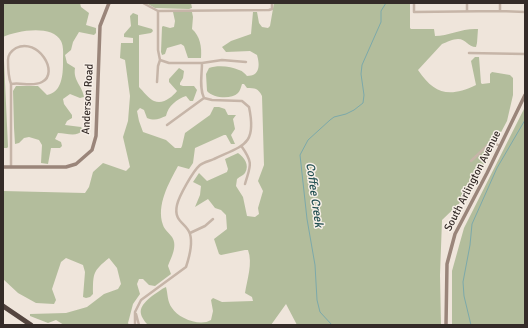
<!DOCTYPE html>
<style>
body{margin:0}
#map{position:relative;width:528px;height:328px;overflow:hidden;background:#efe5db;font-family:Signika,sans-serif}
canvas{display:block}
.frame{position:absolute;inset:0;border:4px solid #342b28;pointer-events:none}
</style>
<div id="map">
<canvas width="528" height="328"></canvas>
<div class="frame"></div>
</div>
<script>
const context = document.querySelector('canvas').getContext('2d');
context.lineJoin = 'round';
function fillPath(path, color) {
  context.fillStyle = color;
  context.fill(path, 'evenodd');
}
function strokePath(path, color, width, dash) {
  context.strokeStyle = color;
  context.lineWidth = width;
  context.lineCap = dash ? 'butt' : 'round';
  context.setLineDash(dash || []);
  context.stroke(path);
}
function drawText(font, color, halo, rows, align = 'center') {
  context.font = font + ' Signika,sans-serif';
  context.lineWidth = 3;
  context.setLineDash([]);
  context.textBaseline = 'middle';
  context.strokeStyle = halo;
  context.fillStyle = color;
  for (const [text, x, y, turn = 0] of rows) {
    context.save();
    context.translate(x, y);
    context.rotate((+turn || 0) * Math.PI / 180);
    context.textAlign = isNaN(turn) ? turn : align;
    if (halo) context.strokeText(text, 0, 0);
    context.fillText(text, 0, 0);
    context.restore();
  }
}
const green = new Path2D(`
 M3,3H80L81,7L89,13L86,25L96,28V33L94,35L79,32L73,42L71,50L65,55L67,63L75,68C73,81 82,85 84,97L80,98L70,94L63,99L64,104L72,115V118L67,121L65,125L81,127L83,130C76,138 67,133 58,133L55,139L61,142L62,146L60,148H51L48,164L41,163L42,145L39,140L29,137L24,138L19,143L15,144L14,128L13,91L16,86H38L47,95C62,92 63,75 63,62C63,55 64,47 61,41C52,24 16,31 3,37Z
 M146,3H191L192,8L189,9L155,8Z
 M274,3H410V28L411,29H434L435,36C449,36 462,28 478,29L477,43L476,47C468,47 466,39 458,39C453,39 447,42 442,44L418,70C434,94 449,98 476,85L471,61L475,57H479L481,83L482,84L490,83V74L492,72L510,75L513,78V95L507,121L467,196L442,220L440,275L441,325H297L286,304L271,325H148C136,312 140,306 152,296C157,293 161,289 166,287C168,294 167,301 172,308C178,318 200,327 211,320L213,311L211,300L213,298L222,302L253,301L252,297L245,293C247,280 253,263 248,250H245L221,255L219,254L214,239L227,229L226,215L221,210L215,208L208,199L195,207L200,195L201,186L193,182L199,173L207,181L227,172L228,169L225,159L238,153C244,157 250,165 245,173C243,176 240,176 237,179L236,186L243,197L247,216L255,217L259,214L258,208L263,191L258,181L264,165L262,96C258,88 255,88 247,88L244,84H242C241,87 240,91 238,93C231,100 213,98 207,91L206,74L209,68C217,65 231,66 239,70C243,71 245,74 247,76C260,76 260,65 257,55L250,51L226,52L222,47L231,41L251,34L253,12H257L259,23L262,27L268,28L270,26Z
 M173,12H192L193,17L192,29C200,36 202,47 201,58H188L184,46L181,44L167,48L165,54L162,55L161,52L162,27L163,26L170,28L174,27L175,21Z
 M133,13L138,15V25L152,29L153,31L151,33L139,35V87C143,91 149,99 154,101C163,105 172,97 177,91L169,82V79L179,68L184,71L183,78L180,83V85L183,86H194L197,90L193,101H190L186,96C177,99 168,106 166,116C159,119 155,121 147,118L144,110L140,108L137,111L139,121L143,132L166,140L175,148H181L182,146L185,133L210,115L214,107H219L225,109L228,115H236L233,119L235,129L231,135L235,144H231L226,135H224L195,148L193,163L189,169L178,166C169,183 156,205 163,225C164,229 169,233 172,237C178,246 171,258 168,266L171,274L155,286L149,285L143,279H139L137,284L140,294L133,304L128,323L129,325H64L56,320L48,323L30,316V314L66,313L87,307L104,294L118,289L121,284L117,268L109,258C93,271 93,273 93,294L90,297L86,298L83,297L85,272L83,265L66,258L61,262L52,289L56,300L54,304L36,303L18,293L3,279V191L85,193L89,187L93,172L103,163L126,171L130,167L123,137L128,121L130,96L125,60L120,58L121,43H133V38L124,37V34L131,26L130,16Z
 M3,58L4,60L8,147L7,148H3Z
 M525,107V325H452V271L464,228Z`);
const stream = new Path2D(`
 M332,325L320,312L317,300L315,265L307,219L300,155L308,140L330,120L334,117L346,114L354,110L363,103L364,95L361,74L362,65L381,22V11L386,3
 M471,325L464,296L463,282L470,245L472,224L497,168L525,120`);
const street = new Path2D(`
 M143,3L158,11L269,10L272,9V3
 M414,3V12L500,11L525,12
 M500,3V10
 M467,11V3
 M469,53L525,54
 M202,63L222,60L246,62
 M157,82L158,66L160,60
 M167,125L204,98
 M242,147C254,164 250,166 245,184
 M471,161L489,144L494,143L500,146
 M11,167V84C8,76 8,69 8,60C8,55 11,51 16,48C38,37 60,73 42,82C33,87 20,82 11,84
 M190,233L205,226L213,219
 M136,314L139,325
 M135,325V312L141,300L186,267C189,258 193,244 190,234C187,223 173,222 177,205C179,196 193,171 200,165C204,162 210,161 214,159C244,145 257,145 249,107L242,101L212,100L204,98C199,88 202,74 202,63H169L160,60L158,50V11`);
const secondary = new Path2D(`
 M3,167H66L76,164L92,150L96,136L100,26L109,3
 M446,325L447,264L455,234L487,173L525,95`);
const highway = new Path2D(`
 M3,306L31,325`);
const streetNames = [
 ["Anderson Road",88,99,-87],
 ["South Arlington Avenue",473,181,-63]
];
const waterNames = [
 ["Coffee Creek",314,195,82]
];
fillPath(green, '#b3bd9c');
strokePath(stream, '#7ca9aa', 1);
strokePath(street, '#c6b5a8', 2.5);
strokePath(secondary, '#9a857a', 3.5);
strokePath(highway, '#54453f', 5);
drawText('11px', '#342b28', '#f7efe7', streetNames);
drawText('italic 12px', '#214f51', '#f7efe7', waterNames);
</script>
